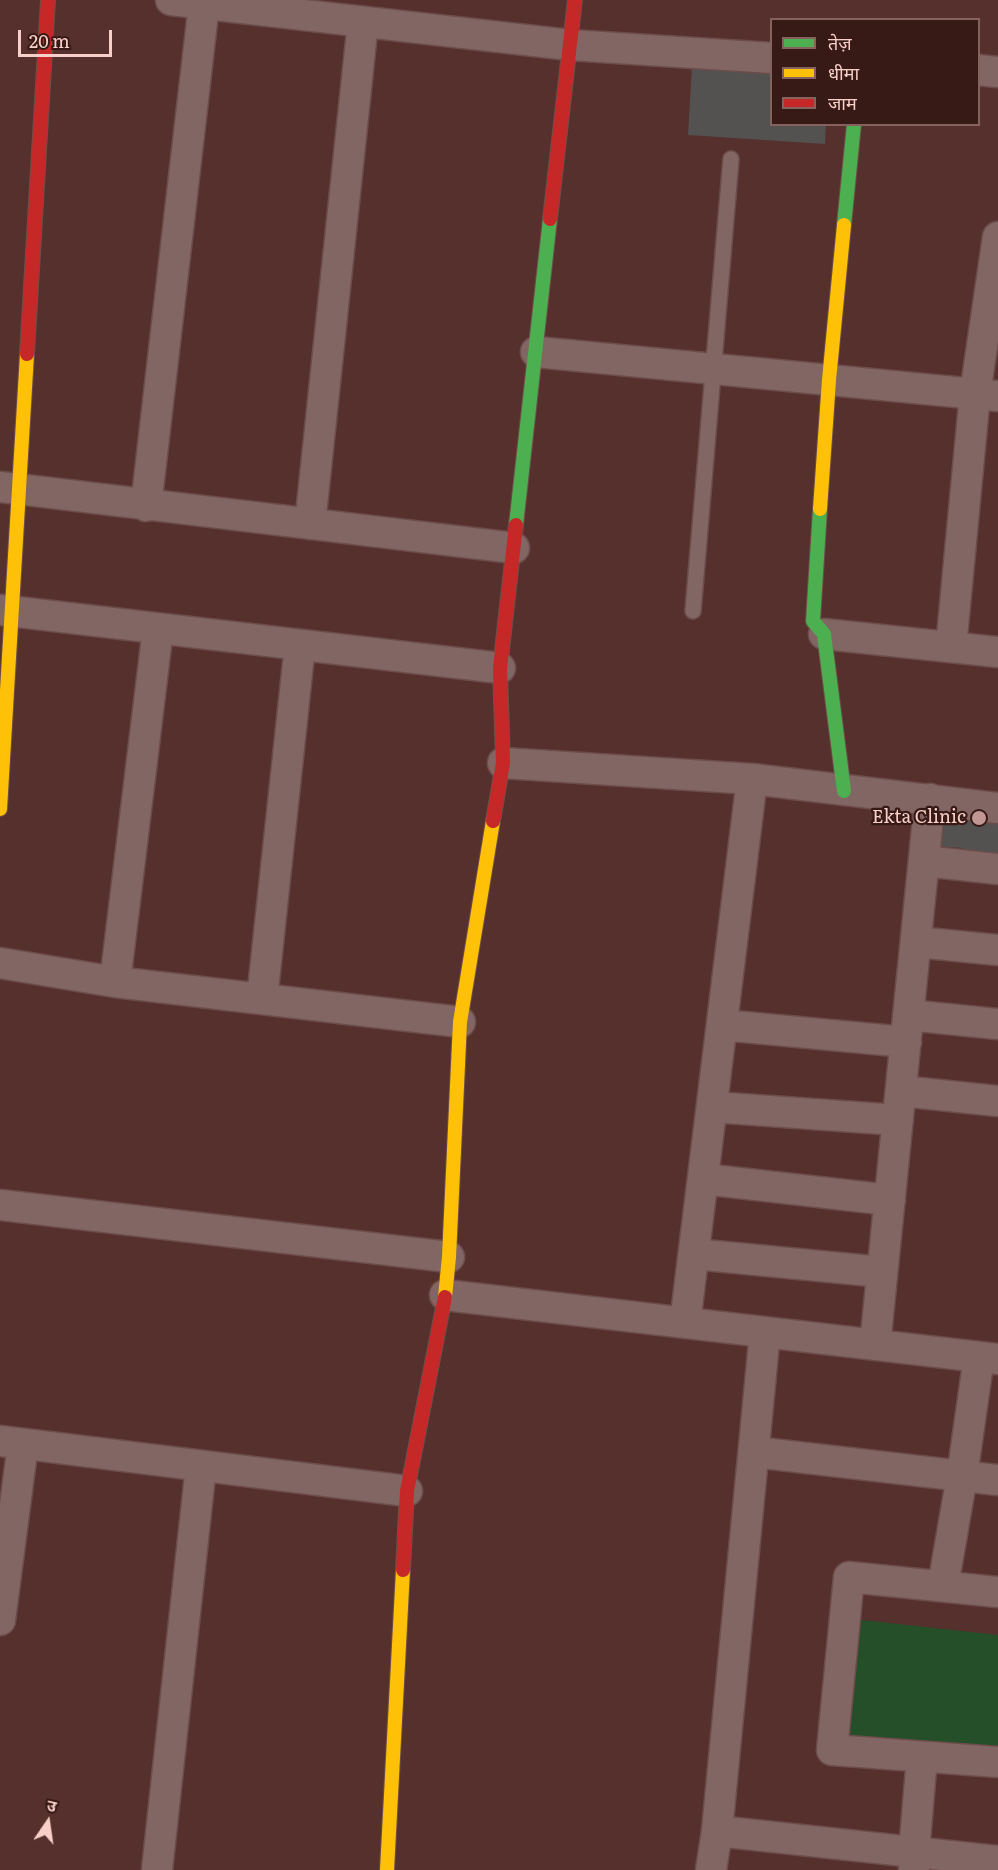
<!DOCTYPE html>
<meta charset="utf-8">
<style>
body{margin:0}
#map{position:relative;width:998px;height:1870px;overflow:hidden;background:#55302d;font-family:Literata,"Noto Sans Devanagari",serif}
canvas{display:block}
.legend{position:absolute;left:770px;top:18px;width:210px;height:108px;box-sizing:border-box;background:#371915;border:2px solid #85625d;margin:0;padding:8px 10px;list-style:none;font-size:18px;color:#f9cfc9}
.legend li{display:flex;align-items:center;gap:12px;height:30px}
.legend b{width:30px;border:2px solid #85625d}
.north{position:absolute;left:18px;top:1792px;width:60px;height:60px;-webkit-text-stroke:4px #371915;paint-order:stroke;rotate:13deg;font-size:16px;font-weight:700;line-height:24px;text-align:center;color:#f9cfc9}
.north::after{content:'';display:block;margin:auto;width:21px;height:27px;background:#f9cfc9;clip-path:polygon(50% 0,100% 100%,50% 72%,0 100%)}
.scale{position:absolute;left:18px;top:30px;width:94px;height:27px;box-sizing:border-box;border:3px solid #f9cfc9;border-top:0;padding-left:8px;font-size:18px;line-height:21px;white-space:nowrap;color:#f9cfc9;-webkit-text-stroke:4px #371915;paint-order:stroke}
</style>
<div id="map">
<canvas width="998" height="1870"></canvas>
<ul class="legend">
<li><b style="height:8px;background:#4caf50"></b>तेज़</li>
<li><b style="height:8px;background:#ffc107"></b>धीमा</li>
<li><b style="height:8px;background:#c62828"></b>जाम</li>
</ul>
<div class="north">उ</div>
<div class="scale">20 m</div>
</div>
<script>
const context = document.querySelector('canvas').getContext('2d');
context.lineJoin = 'round';
function fillPath(path, color) {
  context.fillStyle = color;
  context.fill(path, 'evenodd');
}
function strokePath(path, color, width, dash) {
  context.strokeStyle = color;
  context.lineWidth = width;
  context.lineCap = dash ? 'butt' : 'round';
  context.setLineDash(dash || []);
  context.stroke(path);
}
function drawText(font, color, halo, rows, align = 'center') {
  context.font = font + ' Literata,serif';
  context.lineWidth = 4.5;
  context.setLineDash([]);
  context.textBaseline = 'middle';
  context.strokeStyle = halo;
  context.fillStyle = color;
  for (const [text, x, y, turn = 0] of rows) {
    context.save();
    context.translate(x, y);
    context.rotate((+turn || 0) * Math.PI / 180);
    context.textAlign = isNaN(turn) ? turn : align;
    if (halo) context.strokeText(text, 0, 0);
    context.fillText(text, 0, 0);
    context.restore();
  }
}
const green = new Path2D(`
 M853,1619L998,1635V1742L995,1775L839,1758Z`);
const building = new Path2D(`
 M692,65L772,70V124H826L825,144L688,135Z
 M938,812L998,819V864L961,860L963,848L934,846Z`);
const lane = new Path2D(`
 M693,611L731,159`);
const street = new Path2D(`
 M171,0L570,45L772,58
 M978,70L998,72
 M536,352L998,396
 M0,487L514,548
 M146,506L204,4
 M310,524L363,22
 M0,610L500,668
 M824,634L998,652
 M951,647L975,394L998,237
 M503,763L752,779L998,808
 M924,861L998,869
 M916,942L998,950
 M0,963L115,982L460,1022
 M115,982L158,629
 M262,999L300,645
 M908,1015L998,1024
 M722,1025L906,1042
 M901,1091L998,1101
 M712,1107L898,1120
 M703,1179L890,1200
 M0,1205L449,1257
 M694,1254L882,1272
 M445,1295L998,1359
 M685,1323L752,779
 M875,1345L930,799
 M0,1441L407,1491
 M754,1452L998,1480
 M943,1586L962,1476L979,1357
 M998,1592L849,1577L832,1750L998,1762
 M0,1620L23,1444
 M717,1831L998,1861
 M157,1870L201,1466
 M711,1870L717,1831L765,1332
 M914,1870V1852L922,1757`);
const fast = new Path2D(`
 M844,225L854,124
 M820,509L813,621L824,634L844,791
 M516,525L550,219`);
const slow = new Path2D(`
 M820,509L829,380L844,225
 M0,809L27,354
 M445,1297L449,1257L460,1022L493,821
 M387,1870L403,1570`);
const jam = new Path2D(`
 M550,219L575,0
 M27,354L48,0
 M493,821L503,763L500,668L516,525
 M403,1570L407,1491L445,1297`);
const markers = [
 [979,818,8,"#c09792"]
];
const poiNames = [
 ["Ekta Clinic",966,818]
];
fillPath(green, '#254f29');
fillPath(building, '#545151');
strokePath(lane, '#6d4d4b', 18);
strokePath(street, '#6d4d4b', 33);
strokePath(fast, '#6d4d4b', 16);
strokePath(slow, '#6d4d4b', 16);
strokePath(jam, '#6d4d4b', 16);
strokePath(lane, '#826663', 15);
strokePath(street, '#826663', 30);
strokePath(fast, '#4caf50', 14);
strokePath(slow, '#ffc107', 14);
strokePath(jam, '#c62828', 14);
for (const [x, y, r, color] of markers) {
  const dot = new Path2D();
  dot.arc(x, y, r, 0, 2 * Math.PI);
  context.fillStyle = color;
  context.fill(dot);
  strokePath(dot, '#371915', 2);
}
drawText('18px', '#f9cfc9', '#371915', poiNames, 'right');
</script>
